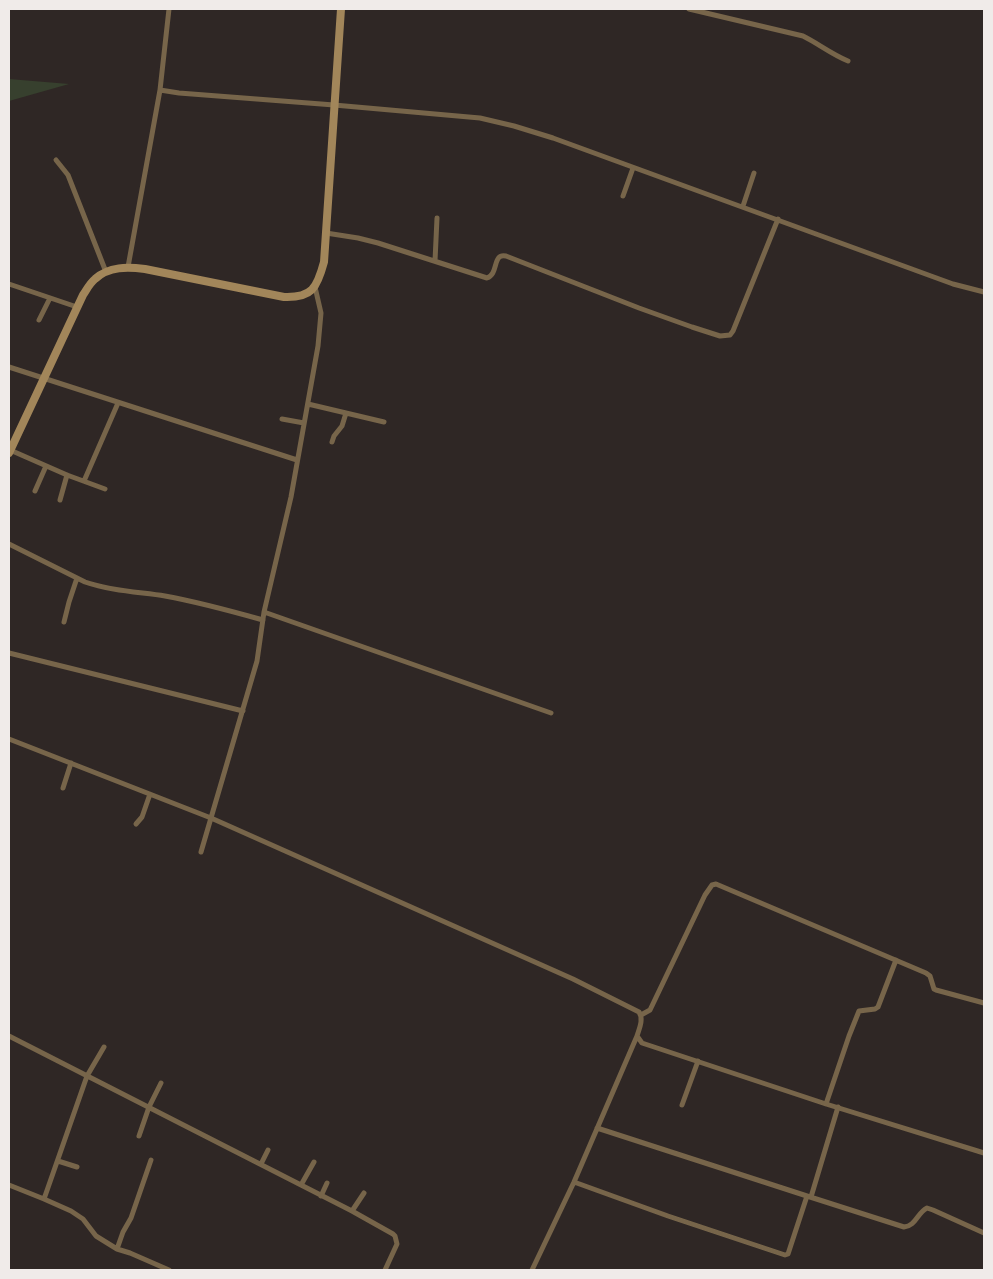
<!DOCTYPE html>
<style>
body{margin:0}
#map{position:relative;width:993px;height:1279px;overflow:hidden;background:#2f2725;font-family:Manrope,sans-serif}
canvas{display:block}
.frame{position:absolute;inset:0;border:10px solid #f0ebe9;pointer-events:none}
</style>
<div id="map">
<canvas width="993" height="1279"></canvas>
<div class="frame"></div>
</div>
<script>
const context = document.querySelector('canvas').getContext('2d');
context.lineJoin = 'round';
function fillPath(path, color) {
  context.fillStyle = color;
  context.fill(path, 'evenodd');
}
function strokePath(path, color, width, dash) {
  context.strokeStyle = color;
  context.lineWidth = width;
  context.lineCap = dash ? 'butt' : 'round';
  context.setLineDash(dash || []);
  context.stroke(path);
}
const green = new Path2D(`
 M9,79L69,84L9,101Z`);
const street = new Path2D(`
 M689,9L803,36C819,44 831,54 848,61
 M160,90L179,93L334,105L480,118L514,126L553,138L953,284L984,292
 M56,160L68,175L106,272
 M623,196L633,168
 M743,206L754,173
 M326,233L358,238L378,243L487,278C499,274 492,253 506,256L639,308L692,327L720,336L730,335L733,331L778,219
 M435,261L437,218
 M128,267L160,90L169,9
 M9,284L77,307
 M39,320L50,298
 M9,367L297,460
 M308,404L384,422
 M282,419L304,423
 M332,442L334,436L342,426L346,413
 M10,450L67,475L105,489
 M84,481L118,403
 M35,491L46,466
 M60,500L67,475
 M9,544L85,582C111,591 139,592 165,596C198,602 231,611 263,620
 M264,612L551,713
 M64,622L69,602L77,578
 M9,653L243,711
 M9,739L211,818L573,979L639,1012C644,1019 639,1029 637,1036L642,1043L826,1104L984,1153
 M63,788L71,763
 M136,824L142,817L150,794
 M201,852L257,661L264,612L291,497L318,346L321,313L315,287
 M641,1015L650,1010L705,895L712,885L716,884L926,973L930,976L934,989L936,990L984,1003
 M9,1036L352,1211L393,1234L395,1236L397,1244L385,1270
 M826,1104L849,1036L859,1011L875,1009L878,1007L896,960
 M682,1105L698,1061
 M597,1128L807,1196L904,1227C916,1226 917,1213 927,1208L933,1210L984,1233
 M139,1136L149,1107L161,1083
 M58,1161L77,1167
 M261,1164L268,1150
 M574,1182L668,1216L785,1255L788,1254L807,1196
 M9,1185L44,1199L87,1076L104,1047
 M301,1185L314,1162
 M321,1196L327,1183
 M811,1197L838,1107
 M44,1199L71,1211L83,1219L96,1236L117,1249L130,1253L169,1270
 M352,1211L364,1193
 M117,1249L123,1232L131,1218L151,1160
 M532,1270L574,1182L637,1036`);
const secondary = new Path2D(`
 M9,453L83,295C87,289 90,283 95,279C109,266 128,267 145,269L284,297C312,298 317,288 324,262L341,9`);
fillPath(green, '#37402e');
strokePath(street, '#77654a', 5);
strokePath(secondary, '#a2865a', 8);
</script>
